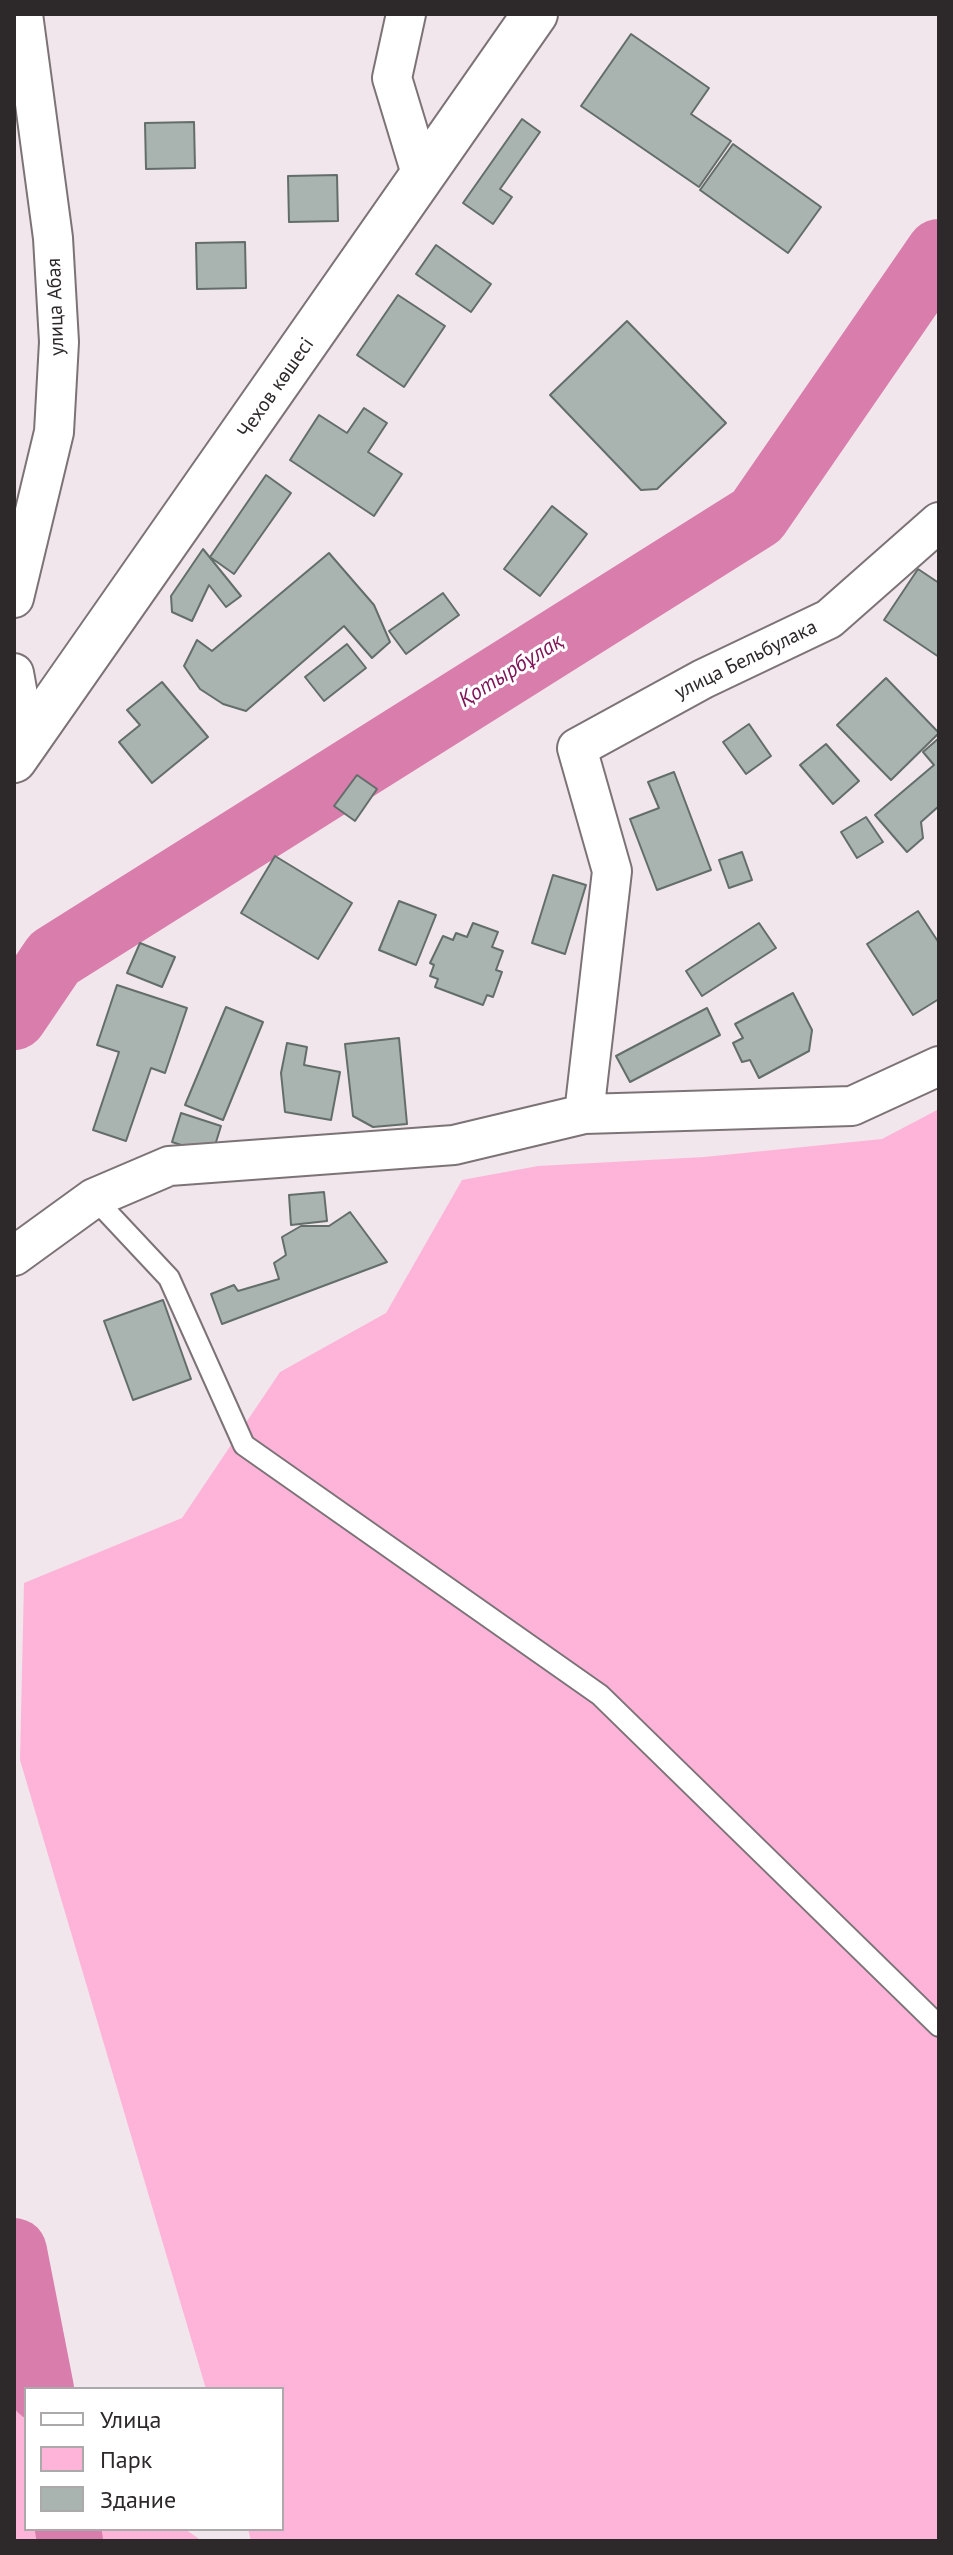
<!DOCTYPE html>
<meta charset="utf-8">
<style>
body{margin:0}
#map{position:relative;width:953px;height:2555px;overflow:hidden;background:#f1e6eb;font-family:"PT Sans",sans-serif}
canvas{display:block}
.frame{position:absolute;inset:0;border:16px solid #2d292b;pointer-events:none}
.legend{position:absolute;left:24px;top:2387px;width:260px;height:144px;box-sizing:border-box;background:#fff;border:2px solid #aba9aa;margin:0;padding:10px 14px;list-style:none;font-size:24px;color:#2d292b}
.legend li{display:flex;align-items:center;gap:16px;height:40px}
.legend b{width:40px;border:2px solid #aba9aa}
</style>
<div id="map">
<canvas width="953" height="2555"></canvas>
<div class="frame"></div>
<ul class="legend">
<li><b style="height:10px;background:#fff"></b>Улица</li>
<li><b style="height:22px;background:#feb4d9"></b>Парк</li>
<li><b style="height:22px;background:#a9b4b0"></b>Здание</li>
</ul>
</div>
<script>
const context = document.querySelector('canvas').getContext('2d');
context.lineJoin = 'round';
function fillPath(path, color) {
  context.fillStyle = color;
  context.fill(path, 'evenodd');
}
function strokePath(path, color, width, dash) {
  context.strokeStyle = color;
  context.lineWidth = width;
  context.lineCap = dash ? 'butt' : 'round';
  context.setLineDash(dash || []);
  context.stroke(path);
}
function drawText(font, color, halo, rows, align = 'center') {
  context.font = font + ' "PT Sans",sans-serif';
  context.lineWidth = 6;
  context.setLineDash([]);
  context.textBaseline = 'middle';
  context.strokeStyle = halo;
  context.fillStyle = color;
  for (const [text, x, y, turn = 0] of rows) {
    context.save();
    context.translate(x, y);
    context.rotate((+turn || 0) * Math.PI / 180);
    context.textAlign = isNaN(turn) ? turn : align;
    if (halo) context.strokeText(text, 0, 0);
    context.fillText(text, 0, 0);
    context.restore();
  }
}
const green = new Path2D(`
 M939,1109V2541H251L248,2529H282V2389H206L20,1760L24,1583L182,1518L280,1372L386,1313L462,1180L538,1166L704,1157L882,1139Z
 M14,2409L26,2418V2529H185L202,2541H14Z`);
const river = new Path2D(`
 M14,1017L54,958L757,516L939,252
 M14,2251L41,2389
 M68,2529L70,2541`);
const building = new Path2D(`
 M631,34L709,88L691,114L731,141L699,187L581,106Z
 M522,119L540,132L500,189L512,197L493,224L463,203Z
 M194,122L195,168L146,169L145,123Z
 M733,144L821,207L788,253L700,190Z
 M337,175L338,221L289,222L288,176Z
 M245,242L246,288L197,289L196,243Z
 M436,245L491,284L471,312L416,274Z
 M398,295L445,326L404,387L357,355Z
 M627,321L726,423L657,489L641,490L550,395Z
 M364,408L387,423L368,452L402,474L374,516L290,460L319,415L347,433Z
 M266,475L291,493L234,574L210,557Z
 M552,506L587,534L540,596L504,569Z
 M203,549L241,596L226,607L209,585L192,621L172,612L171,596Z
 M329,553L374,605L390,642L372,658L344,626L246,711L223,704L200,689L184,666L197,640L212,651Z
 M918,569L939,583V657L884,620Z
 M443,593L459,615L406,654L389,631Z
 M347,644L366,668L324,701L305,677Z
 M886,678L939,733L891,780L837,725Z
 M162,682L208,737L152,783L119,742L140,725L127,710Z
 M749,724L771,756L746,774L723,742Z
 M939,738V806L921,822L923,838L907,852L875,815L934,765L923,752Z
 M826,744L859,781L833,804L800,765Z
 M674,772L711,870L657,890L630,819L659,808L648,782Z
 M357,775L377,789L355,821L334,806Z
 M866,817L883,842L857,858L841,832Z
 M742,852L752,880L729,888L719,860Z
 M275,856L352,903L318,959L241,913Z
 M553,875L586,885L565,954L532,943Z
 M399,901L436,915L416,965L379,950Z
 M918,911L939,943V999L913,1015L867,944Z
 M473,923L498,932L492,947L503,951L496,970L502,972L493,997L487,995L483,1005L435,987L438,979L430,976L434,965L430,963L443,936L453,940L456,933L467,937Z
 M759,923L776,948L702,996L686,971Z
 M140,943L175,957L162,987L127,973Z
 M117,985L187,1008L165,1073L151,1068L126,1141L93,1130L119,1052L97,1045Z
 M793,993L812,1030L809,1051L759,1078L750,1060L742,1062L733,1043L743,1038L735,1024Z
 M226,1007L263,1022L223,1120L185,1105Z
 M707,1008L720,1035L630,1082L616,1056Z
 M399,1038L407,1124L373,1127L353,1116L345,1044Z
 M287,1043L307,1047L304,1065L340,1072L331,1120L285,1112L281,1073Z
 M181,1113L221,1126L212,1155L172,1142Z
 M324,1192L327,1221L291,1225L289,1195Z
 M350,1212L387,1262L222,1324L211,1294L234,1285L238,1291L279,1279L274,1263L286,1255L282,1237L301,1226H329Z
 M163,1300L191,1379L133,1400L104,1321Z`);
const service = new Path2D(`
 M94,1198L169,1278L244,1445L600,1695L939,2026`);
const minor = new Path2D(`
 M406,14L392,78L422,177
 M14,598L54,432L59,342L53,238L23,14
 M14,673L27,745
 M584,1114L612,871L577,748L703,679L829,619L939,522
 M14,1256L94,1198L169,1166L454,1145L584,1114L852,1106L939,1066`);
const secondary = new Path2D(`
 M14,760L535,14`);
const streetNames = [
 ["улица Абая",56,307,-92],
 ["Чехов көшесі",276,388,-55],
 ["улица Бельбулака",746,660,-26]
];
const waterNames = [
 ["Қотырбұлақ",511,671,-32]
];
fillPath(green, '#feb4d9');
strokePath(river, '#d87dac', 66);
fillPath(building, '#a9b4b0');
strokePath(building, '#636d6a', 2);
strokePath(service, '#7c7377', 24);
strokePath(minor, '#7c7377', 42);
strokePath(secondary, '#7c7377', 48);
strokePath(service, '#fff', 20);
strokePath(minor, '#fff', 38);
strokePath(secondary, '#fff', 44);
drawText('20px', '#2d292b', '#fff', streetNames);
drawText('italic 22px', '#821559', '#fff', waterNames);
</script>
